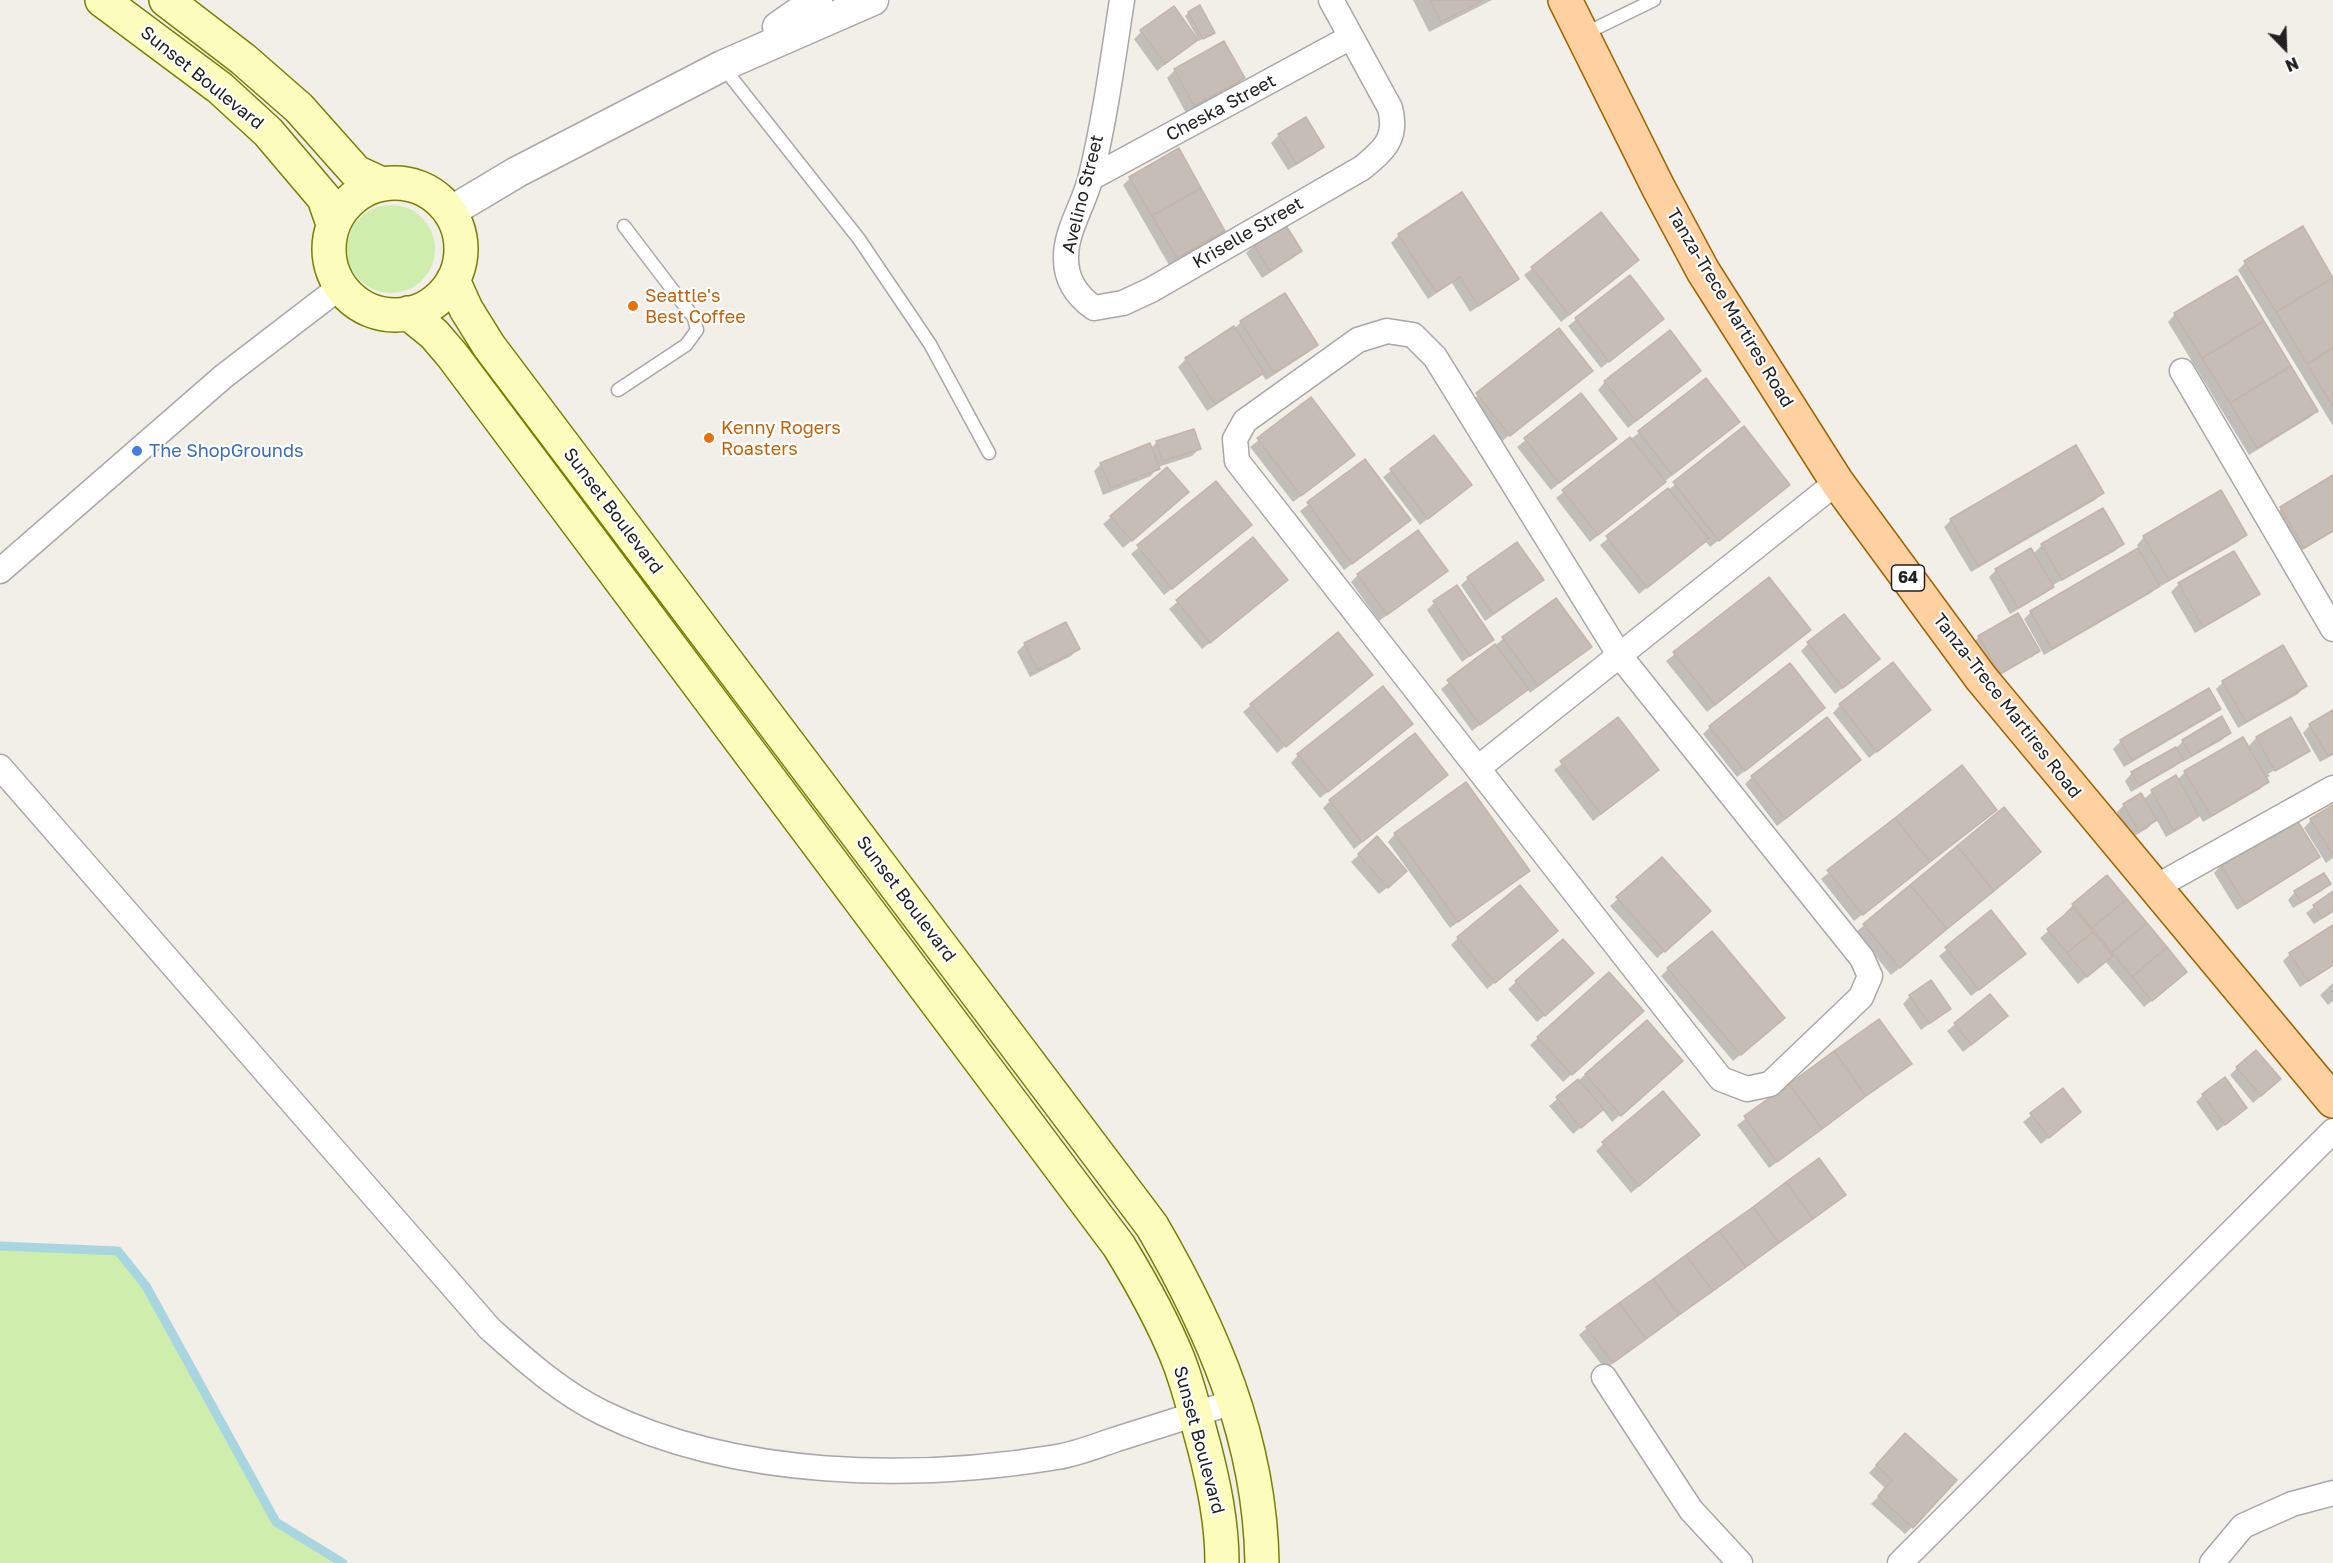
<!DOCTYPE html>
<style>
body{margin:0}
#map{position:relative;width:2333px;height:1563px;overflow:hidden;background:#f2eee8;font-family:"Golos Text",sans-serif}
canvas{display:block}
.north{position:absolute;left:2255px;top:18px;width:60px;height:60px;-webkit-text-stroke:4px #fff;paint-order:stroke;rotate:157deg;font-size:16px;font-weight:700;line-height:24px;text-align:center;color:#212121}
.north::after{content:'';display:block;margin:auto;width:21px;height:27px;background:#212121;clip-path:polygon(50% 0,100% 100%,50% 72%,0 100%)}
</style>
<div id="map">
<canvas width="2333" height="1563"></canvas>
<div class="north">N</div>
</div>
<script>
const context = document.querySelector('canvas').getContext('2d');
context.lineJoin = 'round';
function fillPath(path, color) {
  context.fillStyle = color;
  context.fill(path, 'evenodd');
}
function strokePath(path, color, width, dash) {
  context.strokeStyle = color;
  context.lineWidth = width;
  context.lineCap = dash ? 'butt' : 'round';
  context.setLineDash(dash || []);
  context.stroke(path);
}
function drawText(font, color, halo, rows, align = 'center') {
  context.font = font + ' "Golos Text",sans-serif';
  context.lineWidth = 4.5;
  context.setLineDash([]);
  context.textBaseline = 'middle';
  context.strokeStyle = halo;
  context.fillStyle = color;
  for (const [text, x, y, turn = 0] of rows) {
    context.save();
    context.translate(x, y);
    context.rotate((+turn || 0) * Math.PI / 180);
    context.textAlign = isNaN(turn) ? turn : align;
    if (halo) context.strokeText(text, 0, 0);
    context.fillText(text, 0, 0);
    context.restore();
  }
}
const grass = new Path2D(`
 M347 249a44 44 0 1 1 88 0a44 44 0 1 1-88 0Z
 M0,1246L118,1251L146,1286L276,1522L343,1563H0Z`);
const shadow = new Path2D(`
 M1413,0H1492L1429,32Z
 M1188,13L1213,32L1199,41L1185,16Z
 M1141,32L1196,40L1157,71L1134,39Z
 M1224,43L1243,78L1236,85L1186,113L1167,78L1175,70Z
 M1279,135L1322,147L1315,154L1288,170L1271,143Z
 M1130,178L1223,230L1215,238L1169,265L1123,185Z
 M1462,194L1517,279L1510,286L1470,312L1452,283L1428,299L1391,243L1399,235Z
 M1601,214L1637,260L1561,322L1524,275Z
 M1285,226L1301,251L1293,258L1262,278L1246,253L1254,245Z
 M2302,228L2333,278V426L2238,270L2245,263Z
 M1629,277L1662,319L1601,368L1568,326Z
 M2175,314L2316,411L2309,418L2249,455L2168,322Z
 M1241,322L1316,345L1309,352L1266,380L1261,373L1254,380L1207,411L1178,367L1186,359L1234,329Z
 M1559,330L1591,371L1501,442L1470,402Z
 M1692,378L1628,428L1598,390L1605,382Z
 M1706,380L1738,422L1590,542L1556,498Z
 M1581,395L1615,439L1551,490L1517,447Z
 M1311,399L1346,462L1293,502L1250,447Z
 M1744,429L1781,492L1710,547L1705,541L1639,594L1600,545Z
 M1434,438L1470,485L1420,525L1383,477Z
 M1157,442L1199,449L1192,456L1158,467L1151,476L1103,495L1094,471L1101,464L1151,448Z
 M1365,461L1409,520L1344,570L1300,511Z
 M1167,469L1180,500L1123,548L1103,524Z
 M2333,477V532L2296,554L2273,516L2281,509Z
 M1215,483L1243,532L1164,595L1131,554Z
 M2102,493L2095,500L1971,572L1944,527L1951,520Z
 M2245,535L2238,542L2161,586L2160,584L2151,593L2044,655L2024,619L2031,612L2139,549L2137,545L2144,537Z
 M1253,539L1279,587L1202,649L1169,609Z
 M2122,544L2115,551L2053,585L2044,594L2010,614L1989,577L1996,570L2033,554L2042,545Z
 M2234,553L2258,594L2250,601L2195,633L2171,592L2178,585Z
 M1446,571L1379,621L1351,582L1358,575Z
 M1468,578L1542,580L1534,587L1485,621L1461,585Z
 M1769,579L1801,637L1707,712L1666,661Z
 M1555,600L1590,647L1530,693L1527,688L1472,731L1441,689L1503,639Z
 M1434,603L1492,640L1462,662L1427,610Z
 M1979,637L2038,651L2031,658V654L1993,676L1995,679L2030,658L1993,680L1972,644Z
 M1025,644L1078,649L1071,656L1030,677L1017,652Z
 M1808,644L1871,666L1835,694L1801,651Z
 M1364,682L1277,753L1243,712L1251,705Z
 M2223,682L2305,686L2298,694L2238,728L2216,689Z
 M2208,690L2219,709L2211,716L2124,767L2113,749L2121,741Z
 M1840,705L1921,717L1869,758L1833,713Z
 M2333,713V755L2320,762L2303,733L2310,725Z
 M1815,715L1737,777L1703,734L1710,727Z
 M1618,719L1657,770L1593,821L1554,770Z
 M2290,719L2308,750L2302,757V754L2268,774L2270,776L2265,779L2267,782L2260,789L2203,822L2199,815L2190,823L2166,837L2156,819L2148,828L2131,838L2117,812L2124,805L2143,800L2152,792L2175,778L2177,780L2185,772L2247,748L2256,738Z
 M1404,731L1320,798L1291,763L1298,755Z
 M2230,732L2222,740L2183,762L2182,760L2174,767L2131,792L2125,781L2132,773L2176,748L2183,741Z
 M1852,767L1777,826L1745,784L1752,777Z
 M1962,767L1995,810L1854,921L1821,879Z
 M1446,775L1354,849L1323,808L1330,801Z
 M2333,806V858L2326,863L2304,828L2311,820Z
 M2004,809L2032,860L1891,975L1856,932Z
 M1395,834L1528,871L1450,928L1388,842Z
 M1377,839L1398,879L1379,894L1351,862Z
 M2318,856L2310,864L2237,910L2214,873L2221,865Z
 M1662,859L1701,919L1657,958L1610,906Z
 M2107,877L2178,979L2144,1007L2105,961L2078,984L2040,938L2067,915L2065,913L2073,905Z
 M2329,884L2322,891L2293,908L2288,900L2295,892Z
 M2333,892V912L2314,924L2306,913Z
 M1991,912L2016,961L1971,996L1939,956Z
 M2333,927V966L2300,987L2283,961L2290,954Z
 M1458,938H1548L1487,989L1451,945Z
 M1563,941L1585,981L1537,1022L1508,989Z
 M1668,969L1776,1025L1733,1061L1661,976Z
 M1609,975L1634,1018L1563,1082L1530,1045Z
 M2333,983V1001L2328,1005L2320,995Z
 M1910,996L1949,1009L1921,1030L1903,1004Z
 M1989,996L1998,1024L1963,1052L1947,1031Z
 M1879,1021L1910,1064L1769,1168L1737,1125Z
 M1646,1022L1674,1068L1612,1122L1602,1109L1573,1134L1549,1106Z
 M2237,1068L2272,1087L2253,1103L2230,1075Z
 M2062,1090L2079,1112L2041,1144L2023,1122Z
 M2203,1095L2245,1108L2217,1131L2196,1102Z
 M1691,1142L1631,1193L1596,1151L1603,1144Z
 M1844,1195L1605,1369L1579,1335L1587,1328Z
 M1898,1442L1912,1527L1905,1534L1871,1504L1886,1489L1869,1473Z`);
const stream = new Path2D(`
 M0,1246L118,1251L146,1286L276,1522L343,1563`);
const building = new Path2D(`
 M1430,0H1484L1441,22Z
 M1200,5L1215,33L1203,39L1188,12Z
 M1174,6L1198,40L1165,64L1140,30Z
 M1224,41L1245,78L1194,106L1174,69Z
 M1306,117L1324,147L1296,164L1278,134Z
 M1179,148L1201,188L1152,216L1129,177Z
 M1201,188L1225,231L1177,258L1152,216Z
 M1462,192L1519,279L1478,306L1460,277L1436,292L1398,234Z
 M1601,212L1639,260L1569,315L1531,267Z
 M1285,224L1302,251L1270,271L1253,244Z
 M2303,226L2333,278L2276,312L2244,261Z
 M1630,275L1664,319L1609,362L1575,318Z
 M2237,276L2264,321L2202,358L2174,313Z
 M2333,278V348L2307,364L2276,312Z
 M1285,293L1318,345L1274,373L1240,321Z
 M2264,321L2291,366L2230,403L2202,358Z
 M1234,326L1264,373L1215,404L1185,358Z
 M1559,328L1593,371L1510,436L1476,393Z
 M1670,330L1701,371L1636,421L1604,381Z
 M2333,348V407L2307,364Z
 M2291,366L2318,411L2257,448L2230,403Z
 M1706,378L1740,422L1672,475L1638,431Z
 M1581,393L1617,439L1559,483L1524,438Z
 M1311,397L1355,455L1301,496L1257,438Z
 M1744,426L1790,485L1719,541L1673,482Z
 M1194,429L1201,449L1162,461L1156,441Z
 M1434,435L1472,485L1428,519L1390,469Z
 M1630,437L1666,482L1598,535L1562,490Z
 M1150,443L1160,469L1111,488L1100,463Z
 M2076,445L2104,493L1978,566L1950,519Z
 M1365,459L1411,520L1352,564L1307,502Z
 M1167,467L1189,492L1132,541L1110,516Z
 M2333,475V531L2304,548L2280,507Z
 M1216,481L1252,525L1172,589L1137,545Z
 M1668,488L1709,539L1647,588L1606,536Z
 M2221,490L2247,535L2169,580L2143,536Z
 M2103,508L2124,544L2062,580L2041,544Z
 M1418,530L1448,571L1387,615L1357,574Z
 M1253,537L1288,580L1210,643L1176,600Z
 M1517,542L1544,580L1493,614L1467,577Z
 M2031,548L2054,587L2018,608L1995,569Z
 M2138,548L2160,586L2052,649L2030,611Z
 M2234,551L2260,594L2203,627L2178,583Z
 M1769,577L1811,630L1715,705L1673,652Z
 M1457,585L1494,640L1470,656L1433,601Z
 M1556,598L1592,647L1538,686L1502,637Z
 M2018,613L2040,651L2000,674L1978,636Z
 M1844,614L1880,659L1843,688L1807,642Z
 M1066,622L1080,649L1038,670L1024,643Z
 M1338,632L1373,675L1286,747L1250,704Z
 M1495,644L1529,689L1480,725L1447,680Z
 M2283,645L2307,686L2246,722L2222,681Z
 M1893,662L1931,710L1877,752L1839,704Z
 M1790,663L1825,708L1745,771L1709,726Z
 M1383,686L1413,724L1328,792L1297,754Z
 M2209,688L2221,709L2132,760L2120,740Z
 M2333,710V753L2328,756L2309,724Z
 M2222,716L2231,733L2191,756L2182,740Z
 M1618,717L1659,770L1601,814L1560,761Z
 M1827,717L1861,760L1785,819L1751,776Z
 M2291,717L2310,751L2275,771L2256,737Z
 M1415,733L1448,775L1362,842L1329,800Z
 M2243,737L2269,782L2211,816L2184,771Z
 M2176,747L2184,760L2139,786L2131,772Z
 M1962,765L1997,810L1930,862L1895,818Z
 M2176,775L2199,816L2174,831L2151,790Z
 M1466,782L1530,871L1458,922L1394,833Z
 M2141,793L2157,820L2139,831L2123,804Z
 M2333,805V855L2310,819Z
 M2004,807L2041,852L1994,891L1957,846Z
 M2295,817L2320,857L2245,904L2220,864Z
 M1895,818L1930,862L1863,915L1827,870Z
 M1377,836L1407,871L1388,888L1358,854Z
 M1957,846L1994,891L1947,929L1910,885Z
 M1662,857L1711,911L1665,952L1616,897Z
 M2324,873L2331,884L2301,902L2294,891Z
 M2107,875L2127,899L2092,928L2072,904Z
 M1520,885L1558,931L1495,983L1457,937Z
 M1910,885L1947,929L1900,968L1863,924Z
 M2333,891V911L2322,918L2313,905Z
 M2127,899L2147,923L2112,952L2092,928Z
 M2073,908L2093,932L2067,953L2047,929Z
 M1991,910L2026,954L1979,990L1945,947Z
 M2147,923L2167,947L2132,977L2112,952Z
 M2333,925V965L2308,981L2289,953Z
 M1712,931L1785,1018L1741,1055L1667,968Z
 M2093,932L2113,956L2087,977L2067,953Z
 M1563,939L1594,973L1545,1016L1515,981Z
 M2167,947L2187,972L2152,1001L2132,977Z
 M1609,972L1644,1011L1572,1075L1537,1037Z
 M1931,980L1951,1009L1929,1024L1909,995Z
 M1990,994L2008,1016L1971,1045L1954,1023Z
 M1879,1019L1912,1064L1866,1096L1834,1051Z
 M1647,1020L1683,1061L1621,1116L1585,1074Z
 M2256,1050L2281,1079L2261,1096L2236,1067Z
 M1834,1051L1866,1096L1822,1129L1789,1084Z
 M2225,1077L2247,1108L2225,1125L2202,1094Z
 M1578,1079L1604,1109L1581,1128L1556,1097Z
 M1789,1084L1822,1129L1777,1162L1744,1116Z
 M2063,1088L2081,1112L2049,1138L2030,1113Z
 M1663,1091L1700,1135L1639,1186L1602,1142Z
 M1819,1158L1846,1195L1813,1219L1786,1182Z
 M1786,1182L1813,1219L1779,1243L1753,1207Z
 M1753,1207L1779,1243L1746,1267L1719,1231Z
 M1719,1231L1746,1267L1713,1291L1686,1255Z
 M1686,1255L1713,1291L1679,1315L1653,1279Z
 M1653,1279L1679,1315L1646,1339L1619,1303Z
 M1619,1303L1646,1339L1613,1363L1586,1327Z
 M1905,1433L1957,1480L1913,1528L1878,1496L1892,1480L1876,1465Z`);
const service = new Path2D(`
 M1582,35L1654,0
 M723,67L859,239L930,344L989,453
 M618,390L686,345L697,330L694,318L624,226`);
const minor = new Path2D(`
 M1122,0C1113,59 1105,118 1091,176C1085,203 1065,231 1066,259C1066,281 1077,296 1094,308L1123,303L1151,290L1362,168C1384,150 1398,138 1390,108L1331,0
 M1091,178L1351,37
 M1387,331L1413,335L1435,357L1620,656L1862,958L1870,976L1861,997L1770,1084L1747,1089L1721,1079L1237,461L1235,439L1245,421L1358,340Z
 M2182,371L2333,629
 M0,571L224,376L340,287
 M0,767L490,1329C525,1360 560,1392 603,1413C737,1478 912,1481 1057,1457C1076,1454 1096,1446 1114,1440C1154,1427 1195,1415 1235,1401
 M1478,768L1837,482
 M2154,888L2333,788
 M1604,1377L1691,1510L1740,1563
 M1900,1563L2333,1131
 M2212,1563L2243,1526L2292,1504L2333,1493`);
const tertiary = new Path2D(`
 M778,27L817,0
 M450,212L517,172L722,66L873,0`);
const secondary = new Path2D(`
 M102,0L220,88L268,132L324,198L333,224
 M166,0L243,59L299,108L356,172L382,184
 M329 249a66 66 0 1 1 132 0a66 66 0 1 1-132 0Z
 M453,280L466,309L489,346L1152,1226C1213,1331 1260,1439 1262,1563
 M408,313L434,334L452,355L1119,1246C1141,1282 1162,1319 1178,1359C1189,1387 1196,1417 1204,1446C1214,1485 1222,1523 1222,1563`);
const primary = new Path2D(`
 M1565,0L1659,189L1703,271L1837,482L1981,678L2333,1101`);
const markers = [
 [633,306,6,"#e8710a"],
 [709,438,6,"#e8710a"],
 [137,451,6,"#3f7fe0"]
];
const shields = [
 [1908,578,33]
];
const shieldNames = [
 ["64",1908,578]
];
const streetNames = [
 ["Sunset Boulevard",202,78,39],
 ["Cheska Street",1221,108,-28],
 ["Avelino Street",1083,194,-76],
 ["Kriselle Street",1248,233,-30],
 ["Tanza-Trece Martires Road",1730,308,59],
 ["Sunset Boulevard",613,511,53],
 ["Tanza-Trece Martires Road",2007,706,52],
 ["Sunset Boulevard",906,899,53],
 ["Sunset Boulevard",1199,1440,75]
];
const foodNames = [
 ["Seattle's",645,296],
 ["Best Coffee",645,317],
 ["Kenny Rogers",721,428],
 ["Roasters",721,449]
];
const shopNames = [
 ["The ShopGrounds",149,451]
];
fillPath(grass, '#cfedad');
fillPath(shadow, '#0003');
strokePath(stream, '#a7d6e0', 9);
fillPath(building, '#c7bdb7');
strokePath(building, '#c4b4a9', 1.5);
strokePath(service, '#a8a8a8', 15);
strokePath(minor, '#a8a8a8', 27);
strokePath(tertiary, '#a8a8a8', 33);
strokePath(secondary, '#788001', 36);
strokePath(primary, '#9f6300', 36);
strokePath(service, '#fff', 12);
strokePath(minor, '#fff', 24);
strokePath(tertiary, '#fff', 30);
strokePath(secondary, '#fcfcbc', 33);
strokePath(primary, '#ffd1a0', 33);
for (const [x, y, r, color] of markers) {
  const dot = new Path2D();
  dot.arc(x, y, r, 0, 2 * Math.PI);
  context.fillStyle = color;
  context.fill(dot);
  strokePath(dot, '#fff', 2);
}
for (const [x, y, w] of shields) {
  const box = new Path2D();
  box.roundRect(x - w / 2, y - 13, w, 26, 4.5);
  context.fillStyle = '#fff';
  context.fill(box);
  strokePath(box, '#212121', 1.5);
}
drawText('bold 16px', '#212121', null, shieldNames);
drawText('18px', '#212121', '#fff', streetNames);
drawText('18px', '#c56008', '#fff', foodNames, 'left');
drawText('18px', '#366cbe', '#fff', shopNames, 'left');
</script>
